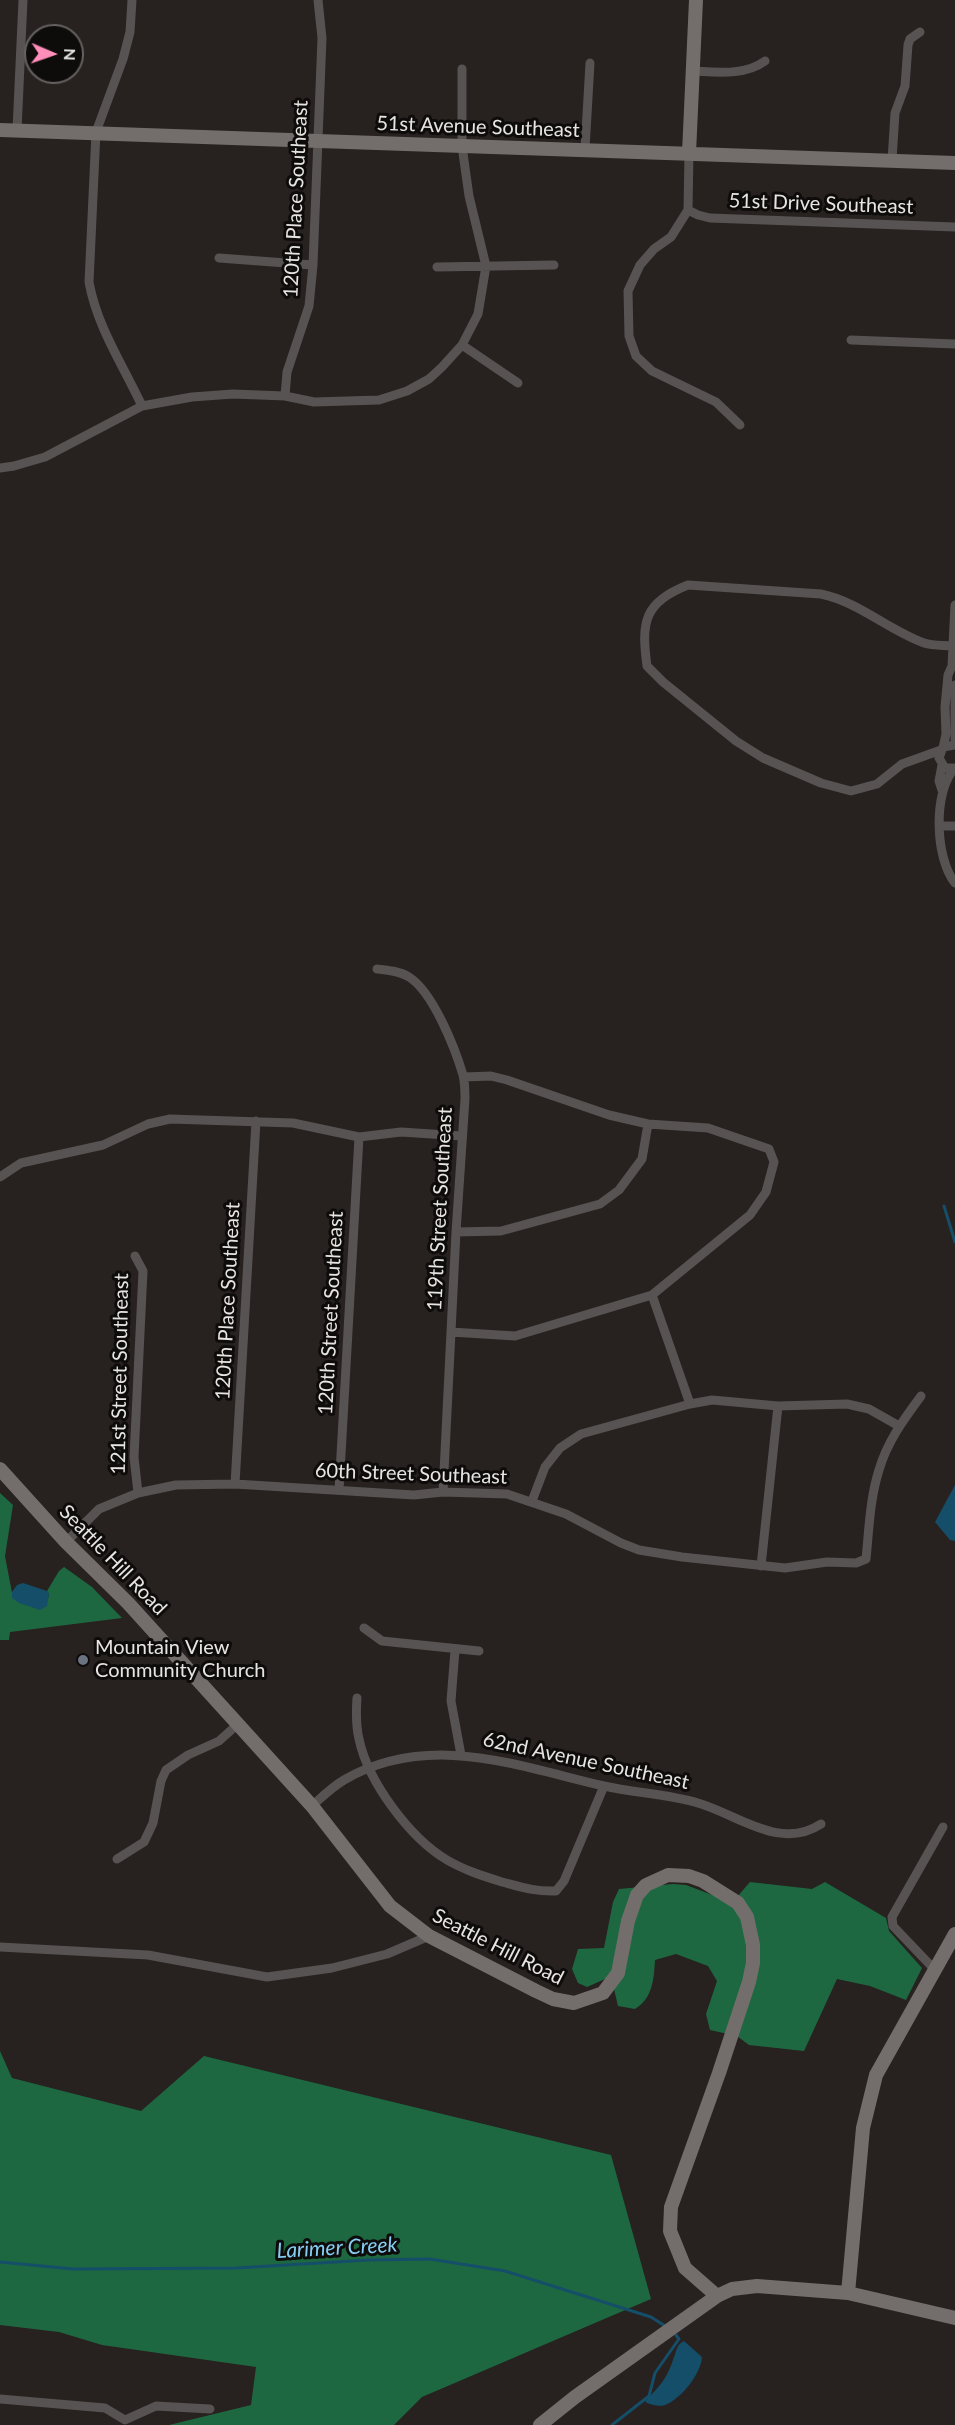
<!DOCTYPE html>
<style>
body{margin:0}
#map{position:relative;width:955px;height:2425px;overflow:hidden;background:#27211f;font-family:Lato,sans-serif}
canvas{display:block}
.north{position:absolute;left:24px;top:24px;width:60px;height:60px;box-sizing:border-box;background:#0e0c0b;border:2px solid #656261;border-radius:50%;rotate:92deg;font-size:16px;font-weight:700;line-height:24px;text-align:center;color:#e8e4e2}
.north::after{content:'';display:block;margin:auto;width:21px;height:27px;background:#ff8eba;clip-path:polygon(50% 0,100% 100%,50% 72%,0 100%)}
</style>
<div id="map">
<canvas width="955" height="2425"></canvas>
<div class="north">N</div>
</div>
<script>
const context = document.querySelector('canvas').getContext('2d');
context.lineJoin = 'round';
function fillPath(path, color) {
  context.fillStyle = color;
  context.fill(path, 'evenodd');
}
function strokePath(path, color, width, dash) {
  context.strokeStyle = color;
  context.lineWidth = width;
  context.lineCap = dash ? 'butt' : 'round';
  context.setLineDash(dash || []);
  context.stroke(path);
}
function drawText(font, color, halo, rows, align = 'center') {
  context.font = font + ' Lato,sans-serif';
  context.lineWidth = 6;
  context.setLineDash([]);
  context.textBaseline = 'middle';
  context.strokeStyle = halo;
  context.fillStyle = color;
  for (const [text, x, y, turn = 0] of rows) {
    context.save();
    context.translate(x, y);
    context.rotate((+turn || 0) * Math.PI / 180);
    context.textAlign = isNaN(turn) ? turn : align;
    if (halo) context.strokeText(text, 0, 0);
    context.fillText(text, 0, 0);
    context.restore();
  }
}
const forest = new Path2D(`
 M0,1493L13,1505L5,1556L13,1598L40,1609L46,1606L49,1594L47,1591L59,1571L64,1567L92,1587L122,1618L10,1632L9,1640H0Z
 M750,1882L812,1889L825,1882L886,1918L889,1931L922,1968L906,2000L870,1986L837,1979L804,2051L749,2045L737,2036L710,2030L706,2014L717,1981L708,1966L676,1954L655,1960C654,1978 653,1998 635,2009L618,2006L614,1989L605,1979L587,1987L578,1983L572,1969L578,1949L604,1948L613,1902L619,1889L673,1884L686,1885L715,1896L737,1897Z
 M0,2051L12,2078L141,2111L204,2056L611,2155L651,2299L422,2397L394,2425H169L251,2405L256,2367L102,2345L59,2332L0,2325Z`);
const water = new Path2D(`
 M955,1485V1541L950,1540L935,1522Z
 M23,1583L47,1591L49,1594L47,1606L40,1610L19,1603L12,1598V1592L17,1585Z
 M684,2341L702,2357C701,2374 681,2399 665,2405C659,2407 653,2405 647,2403L645,2401C660,2386 667,2379 674,2357C677,2350 676,2345 684,2341Z`);
const stream = new Path2D(`
 M944,1206L955,1242
 M0,2262L73,2269L236,2268L369,2260L430,2259L505,2271L651,2317L665,2326
 M612,2425L649,2396L655,2373L679,2339L676,2335`);
const street = new Path2D(`
 M132,0L130,32L123,59L96,132L89,282C97,327 123,365 142,406
 M693,71C716,72 745,76 765,61
 M17,130L23,0
 M585,149L590,63
 M689,153L688,210L671,237L654,249L640,265L628,291L629,336L636,356L652,371L716,402L740,425
 M892,160L895,113L905,86L908,45L910,39L920,32
 M688,210L698,215L710,218L955,227
 M219,258L313,265
 M437,267L554,265
 M851,340L955,344
 M462,345L518,383
 M285,396L287,372L309,306L313,265L322,38L318,0
 M0,468L14,466L45,457L142,406L192,397L233,394L285,396L314,402L379,400L407,391L429,379L442,367L462,345L478,314L486,266L469,196L462,146V69
 M955,685V739
 M955,745L943,747L939,758L945,768H955
 M943,748L946,734L945,707L948,675L952,666L955,605
 M941,750L902,764L877,784L851,791L821,783L763,758L736,741L663,682L647,666C641,622 644,602 688,585L821,594C859,602 888,630 924,643C933,646 944,645 953,646
 M942,765L939,781L942,790
 M954,769C933,793 935,858 955,883
 M941,826H955
 M377,969C387,970 399,971 409,977C433,992 455,1048 463,1075C465,1083 465,1091 465,1099L456,1232L443,1492
 M0,1177L21,1163L103,1145L148,1124L170,1119L293,1123L359,1137L401,1132L462,1136
 M456,1232L501,1231L600,1204L619,1190L642,1159L648,1124
 M135,1256L143,1271L134,1457L138,1493
 M652,1295L690,1404
 M451,1332L515,1336L652,1295L750,1215L766,1192L774,1162L769,1149L708,1128L648,1124L609,1115L507,1080L491,1076L464,1077
 M235,1484L256,1121
 M339,1490L359,1137
 M532,1501L545,1467L560,1448L581,1434L690,1404L712,1400L778,1406L847,1404L869,1409L899,1426
 M66,1542L99,1509L138,1493L176,1485L235,1484L414,1495L443,1492L507,1494L566,1514L621,1543L639,1550L682,1557L785,1568L827,1562L856,1563L866,1559C869,1529 870,1498 879,1470C887,1442 904,1419 921,1396
 M761,1566L778,1406
 M364,1628L382,1641L479,1651
 M455,1650L451,1701L461,1755
 M357,1698C356,1712 356,1726 359,1739C368,1782 410,1838 447,1860C464,1870 483,1876 502,1882C521,1887 536,1892 556,1891L564,1881L604,1786
 M312,1806C322,1797 332,1787 344,1780C429,1731 517,1766 604,1786C635,1793 668,1794 698,1803C739,1815 780,1851 821,1824
 M117,1859L144,1842L153,1823L161,1781L166,1770L188,1755L219,1741L238,1724
 M0,1947L148,1955L267,1977L332,1968L387,1954L429,1936
 M935,1970L893,1926L892,1917L943,1827
 M0,2399L105,2408L125,2420L156,2406L210,2409`);
const secondary = new Path2D(`
 M0,130L955,163
 M689,153L696,0
 M0,1469L66,1542L128,1603L312,1806L390,1906L429,1936L536,1991L553,1999L574,2003L603,1993L618,1973L628,1921L637,1895L646,1885L668,1875L689,1876L703,1881L738,1903L747,1917L753,1945V1963L749,1982L719,2073L671,2207L670,2231L685,2268L717,2296
 M848,2293L863,2128L876,2075L955,1934
 M540,2425L575,2397L717,2296L732,2289L757,2286L848,2293L955,2318`);
const markers = [
 [83,1660,6,"#6b7280"]
];
const streetNames = [
 ["51st Avenue Southeast",478,127,2],
 ["120th Place Southeast",296,199,-87],
 ["51st Drive Southeast",821,204,2],
 ["119th Street Southeast",440,1209,-87],
 ["120th Place Southeast",228,1301,-87],
 ["120th Street Southeast",331,1313,-87],
 ["121st Street Southeast",120,1374,-89],
 ["60th Street Southeast",411,1474,2],
 ["Seattle Hill Road",113,1560,46],
 ["62nd Avenue Southeast",586,1761,12],
 ["Seattle Hill Road",498,1947,27]
];
const poiNames = [
 ["Mountain View",95,1648],
 ["Community Church",95,1671]
];
const waterNames = [
 ["Larimer Creek",337,2248,-3]
];
fillPath(forest, '#1e6841');
fillPath(water, '#154e68');
strokePath(stream, '#154e68', 3);
strokePath(street, '#565352', 9);
strokePath(secondary, '#736e6c', 14);
for (const [x, y, r, color] of markers) {
  const dot = new Path2D();
  dot.arc(x, y, r, 0, 2 * Math.PI);
  context.fillStyle = color;
  context.fill(dot);
  strokePath(dot, '#0e0c0b', 2);
}
drawText('20px', '#e8e4e2', '#0e0c0b', streetNames);
drawText('20px', '#e8e4e2', '#0e0c0b', poiNames, 'left');
drawText('italic 21px', '#86cef4', '#0e0c0b', waterNames);
</script>
